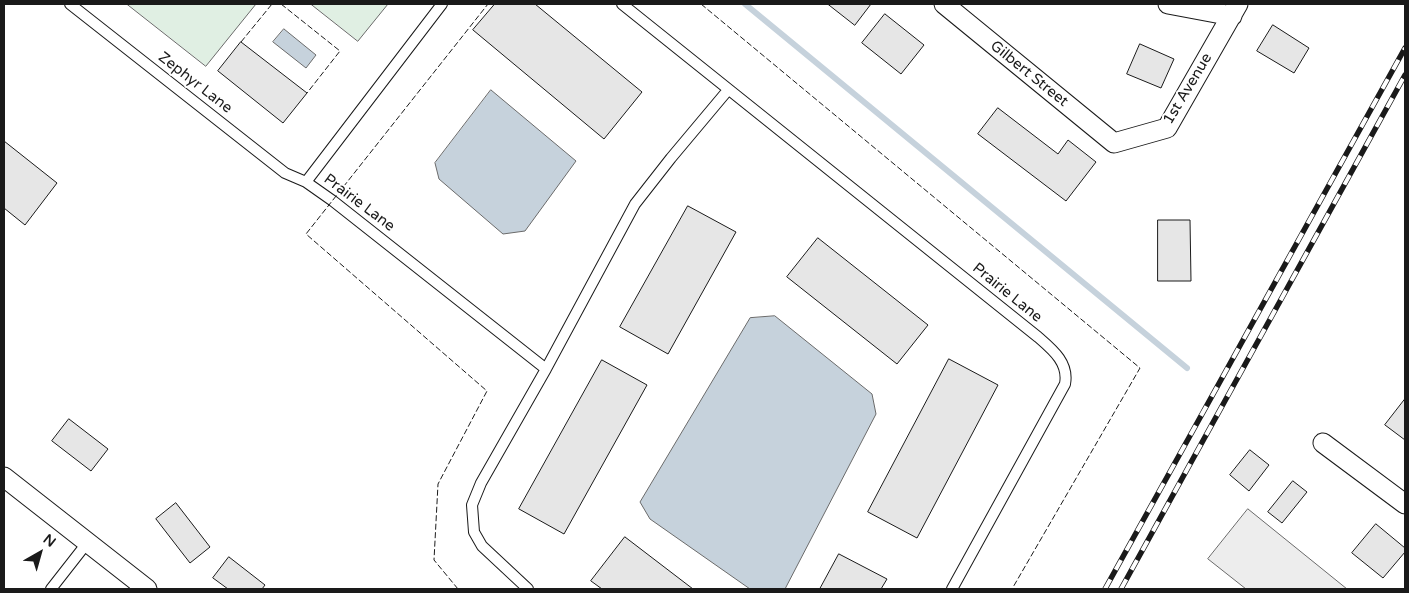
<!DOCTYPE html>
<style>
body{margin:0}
#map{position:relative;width:1409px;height:593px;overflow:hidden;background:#fff;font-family:"Varela Round",sans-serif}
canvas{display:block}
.frame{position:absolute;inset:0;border:5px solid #1a1a1a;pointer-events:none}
.north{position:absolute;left:15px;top:528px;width:50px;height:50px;-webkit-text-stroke:4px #fff;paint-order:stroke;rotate:38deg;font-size:14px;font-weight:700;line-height:20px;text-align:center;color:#1a1a1a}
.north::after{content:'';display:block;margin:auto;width:18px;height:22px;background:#1a1a1a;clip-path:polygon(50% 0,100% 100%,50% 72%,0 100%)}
</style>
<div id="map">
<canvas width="1409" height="593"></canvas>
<div class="frame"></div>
<div class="north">N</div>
</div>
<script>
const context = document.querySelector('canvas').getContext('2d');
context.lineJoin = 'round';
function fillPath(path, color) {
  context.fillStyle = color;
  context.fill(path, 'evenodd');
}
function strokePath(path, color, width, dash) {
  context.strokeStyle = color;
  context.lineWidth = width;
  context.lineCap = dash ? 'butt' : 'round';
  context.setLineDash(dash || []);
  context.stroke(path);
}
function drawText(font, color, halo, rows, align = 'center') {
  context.font = font + ' "Varela Round",sans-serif';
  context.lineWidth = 4;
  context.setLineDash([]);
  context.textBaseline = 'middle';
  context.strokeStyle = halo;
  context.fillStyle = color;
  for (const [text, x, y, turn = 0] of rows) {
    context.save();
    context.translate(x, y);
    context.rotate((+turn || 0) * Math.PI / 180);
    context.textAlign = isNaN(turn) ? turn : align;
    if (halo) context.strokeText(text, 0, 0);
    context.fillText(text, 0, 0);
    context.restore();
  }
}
const green = new Path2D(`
 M127,4H256L206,66Z
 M311,4H388L358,41Z`);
const parking = new Path2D(`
 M1248,509L1347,589H1246L1208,559Z`);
const water = new Path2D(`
 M284,29L316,55L306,68L273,42Z
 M491,90L576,161L525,231L503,234L439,179L435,163Z
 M775,316L872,394L876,414L785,589H750L650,519L640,502L750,318Z`);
const stream = new Path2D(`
 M745,4L1187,368`);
const building = new Path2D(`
 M495,4H535L642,92L604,139L473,30Z
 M828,4H871L855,25Z
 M885,14L924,45L901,74L862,43Z
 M1273,25L1309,48L1294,73L1257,51Z
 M241,42L307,93L283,123L218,71Z
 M1140,44L1174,59L1161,88L1127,74Z
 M998,108L1058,154L1068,140L1096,162L1066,201L978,134Z
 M4,141L57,183L25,225L4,208Z
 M688,206L736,232L668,354L620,327Z
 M1158,220H1190L1191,281H1158Z
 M818,238L928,325L897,364L787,277Z
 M949,359L998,385L917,538L868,512Z
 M602,360L647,385L564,534L519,509Z
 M1405,399V440L1385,425Z
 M69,419L108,449L91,471L52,441Z
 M1250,450L1269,465L1249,491L1230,475Z
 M1293,481L1307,492L1282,523L1268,512Z
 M176,503L210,547L190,563L156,519Z
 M1376,524L1405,548V552L1383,578L1352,553Z
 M625,537L693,589H602L591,581Z
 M839,554L887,579L881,589H820Z
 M229,557L265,585L262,589H228L213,578Z`);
const lane = new Path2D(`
 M70,4L285,173L306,182L333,201L546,369
 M622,4L1038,337C1053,350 1069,363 1065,384L952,589
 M306,182L442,4
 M51,589L87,543
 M528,589L482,546L474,532L472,505L481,483L546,369L635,204L671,158L728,90`);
const street = new Path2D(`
 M944,4L1114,143L1167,128L1238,4
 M1168,4L1232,16
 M1323,443L1405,504
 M4,477L147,589`);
const rail = new Path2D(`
 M1105,589L1405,48
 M1121,589L1405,75`);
const fence = new Path2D(`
 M281,4L340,51L307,93
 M701,4L1140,368L1012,589
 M241,42L272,4
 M458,589L434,560L438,484L487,391L306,234L488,4`);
const streetNames = [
 ["Gilbert Street",1029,74,39],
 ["Zephyr Lane",195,83,38],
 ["1st Avenue",1188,89,-59],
 ["Prairie Lane",359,203,37],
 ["Prairie Lane",1007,293,39]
];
fillPath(green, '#e0efe3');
strokePath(green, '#6a6a6a', 1);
fillPath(parking, '#ededed');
strokePath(parking, '#6a6a6a', 1);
fillPath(water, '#c6d2dc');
strokePath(water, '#6a6a6a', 1);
strokePath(stream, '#c6d2dc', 6);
fillPath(building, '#e6e6e6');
strokePath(building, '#1a1a1a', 1);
strokePath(lane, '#1a1a1a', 12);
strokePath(street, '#1a1a1a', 21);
strokePath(lane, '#fff', 10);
strokePath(street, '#fff', 19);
strokePath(rail, '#1a1a1a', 5.5);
strokePath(rail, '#fff', 4, [11]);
strokePath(fence, '#1a1a1a', 1, [6, 2.5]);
drawText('15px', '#1a1a1a', '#fff', streetNames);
</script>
